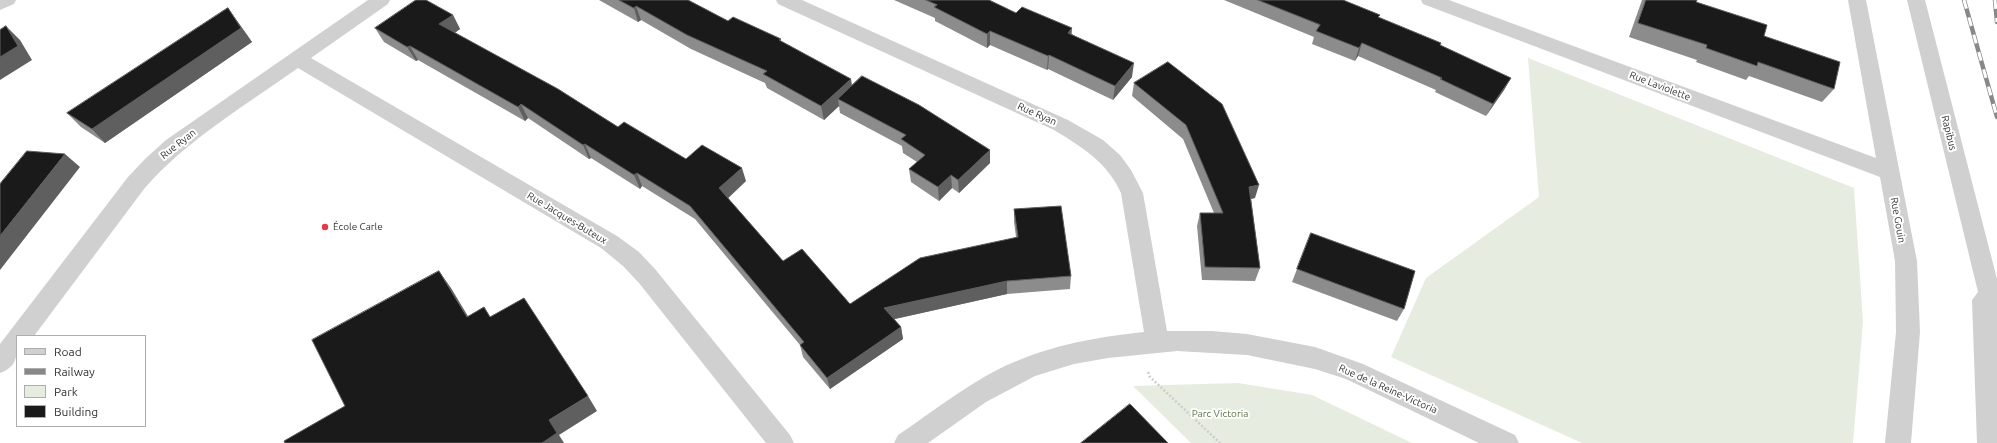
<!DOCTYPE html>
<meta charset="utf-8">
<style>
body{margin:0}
#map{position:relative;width:1997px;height:443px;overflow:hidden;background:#fff;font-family:Ubuntu,sans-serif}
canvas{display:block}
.legend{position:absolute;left:16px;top:335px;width:130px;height:92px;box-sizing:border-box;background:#fff;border:1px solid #adadad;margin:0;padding:5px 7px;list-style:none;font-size:12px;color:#333}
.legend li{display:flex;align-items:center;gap:8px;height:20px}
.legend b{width:20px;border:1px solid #adadad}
</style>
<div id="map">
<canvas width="1997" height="443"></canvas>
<ul class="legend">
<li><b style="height:5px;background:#d0d0d0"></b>Road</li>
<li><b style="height:5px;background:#888"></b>Railway</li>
<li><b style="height:11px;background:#e6ecdf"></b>Park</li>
<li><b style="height:11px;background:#1a1a1a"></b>Building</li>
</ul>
</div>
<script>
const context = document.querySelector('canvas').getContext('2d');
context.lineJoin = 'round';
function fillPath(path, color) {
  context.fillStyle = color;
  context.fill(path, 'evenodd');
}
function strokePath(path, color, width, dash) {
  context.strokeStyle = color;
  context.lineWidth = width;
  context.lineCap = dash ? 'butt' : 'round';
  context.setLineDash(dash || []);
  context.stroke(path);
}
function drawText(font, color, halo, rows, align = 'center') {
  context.font = font + ' Ubuntu,sans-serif';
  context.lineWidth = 4;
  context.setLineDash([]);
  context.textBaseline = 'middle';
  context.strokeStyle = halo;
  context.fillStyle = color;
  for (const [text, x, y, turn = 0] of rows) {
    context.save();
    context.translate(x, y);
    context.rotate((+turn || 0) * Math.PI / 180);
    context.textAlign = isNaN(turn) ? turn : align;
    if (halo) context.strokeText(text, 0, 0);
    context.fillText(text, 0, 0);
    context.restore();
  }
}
const green = new Path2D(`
 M1528,58L1854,188L1863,322L1853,443H1582L1391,357L1426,278L1539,197Z
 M1238,383L1312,395L1412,443H1191L1133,386Z`);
const path = new Path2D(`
 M1148,372L1150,377L1220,443`);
const minor = new Path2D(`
 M0,0H16L14,4L0,10Z
 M368,0H390L388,4L311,58L617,236L639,252L655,269L790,435L794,443H766L639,283L623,266L601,248L298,68C245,106 186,140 144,189L34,336H17C17,354 19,366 0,373V344L128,177L145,159L166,140Z
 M776,0H802L1068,120L1103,140L1120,155L1131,170L1143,193L1167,331H1212L1247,334L1315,347L1363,364L1515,435L1519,443H1479L1346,379L1315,369L1247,355L1177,351L1108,358L1074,364L1035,376L986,402L928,443H894L898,435C931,413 962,388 997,370C1042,347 1094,337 1144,332L1121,193C1107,162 1082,147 1054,130L778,4Z
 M1421,0H1449L1876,158L1848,0H1866L1917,261L1920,332L1911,443H1885L1896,332L1895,261L1880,177L1423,4Z
 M1907,0H1925L1997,279V443H1977L1972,300L1978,292Z`);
const rail = new Path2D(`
 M1964,0L1997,117
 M1995,0L1997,22`);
const wall = new Path2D(`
 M599,0H688L728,21L781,39V42L852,86L990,163L959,193L952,188L939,201L911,182L909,169L917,162L903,153L902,146L840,113L839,106L824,120L767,88L765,83L691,49L641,20L638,22Z
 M894,0H989L1016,13L1072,34L1132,77L1113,100L1048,69L1047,70L990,45L987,48L935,21V18Z
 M1224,0H1343L1379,18L1511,78L1504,90L1486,116L1435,92L1436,90L1358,56L1355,61L1312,44L1314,37Z
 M1642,0H1697L1696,2L1764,36L1834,89L1822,102L1749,76L1746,80L1696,62L1697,60L1629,37Z
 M228,8L252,42L105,143L81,127L67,113Z
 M453,15L460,29L455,33L618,127L686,159L746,181L728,198L783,261L850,304L1016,237L1014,222V209L1071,276L1070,289L1007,294L894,319L901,327L903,339L830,389L803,357L800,345L695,219L642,186L640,189L591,158L589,159L528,118L525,121L418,60L416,61L384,42L375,28Z
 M1168,62L1255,198L1251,199L1260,268L1255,281L1202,280L1197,226L1200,213H1214L1183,139L1132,96L1134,83Z
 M1311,233L1404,309L1397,321L1292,282Z`);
const shadedWall = new Path2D(`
 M636,6L641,20L638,22L634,8Z
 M228,8L252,42L105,143L92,129Z
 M453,15L460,29L447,38L439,24Z
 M6,26L20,40L32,60L0,80V57Z
 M1072,28L1071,42L1068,33Z
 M990,31V45L987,48V34Z
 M1362,43L1358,56L1355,61L1359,48Z
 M410,46L418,60L416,61L407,47Z
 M1049,55L1048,69L1047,70L1048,56Z
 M1134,63L1132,77L1113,100L1115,86Z
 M1511,78L1504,90L1486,116L1493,104Z
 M851,79L853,92L838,99L839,106L824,120L821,106Z
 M521,104L528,118L525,121L518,107Z
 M585,144L591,158L589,159L583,145Z
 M990,150V163L959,193L958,180Z
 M65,154L80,167L0,270V236Z
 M742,168L746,181L724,202L719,188Z
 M637,173L642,186L640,189L634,175Z
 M951,175L952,188L939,201L938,187Z
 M1259,185L1255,198L1245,200L1249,187Z
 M439,271L451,288L478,333L467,317Z
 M1007,281V294L886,321L884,308Z
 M901,327L903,339L830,389L827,378Z
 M588,396L597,411L559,435L564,443H542L549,420Z`);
const building = new Path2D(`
 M416,0H426L453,15L439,24L558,89L618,127L624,122L686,159L702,145L742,168L719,188L783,261L802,249L850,304L920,258L1018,237L1014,209L1061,206L1071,276L1007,281L884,308L901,327L827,378L800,345L804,342L690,206L637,173L634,175L585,144L583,145L521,104L518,107L410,46L407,47L375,28Z
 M619,0H688L728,21L733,17L781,39L779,40L851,79L821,106L763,74L767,71L687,35L636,6L634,8Z
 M926,0H989L1016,13L1022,7L1072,28L1068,33L1134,63L1115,86L1049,55L1048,56L990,31L987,34L934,7L937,5Z
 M1258,0H1343L1380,15L1378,17L1441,43L1440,45L1511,78L1493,104L1440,79L1442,78L1362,43L1359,48L1316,31L1320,25Z
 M1646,0H1697L1696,2L1767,25L1764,36L1840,62L1834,89L1758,62L1757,66L1706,48L1707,45L1638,23Z
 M228,8L241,28L92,129L67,113Z
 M6,26L18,46L0,57V30Z
 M1168,62L1222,104L1259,185L1249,187L1260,268L1205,267L1200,213H1223L1186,125L1134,83Z
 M862,76L919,105L990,150L958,180L951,175L938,187L909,169L925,155L901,139L906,135L838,99Z
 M27,151L65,154L0,236V184Z
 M1311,233L1415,271L1404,309L1297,269Z
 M439,271L467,317L484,307L490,317L524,298L588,396L549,420L557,433L542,443H285L284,441L345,406L312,340Z
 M1130,404L1168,443H1081Z`);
const markers = [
 [325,227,4,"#e63946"]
];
const streetNames = [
 ["Rue Laviolette",1660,86,21],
 ["Rue Ryan",1037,114,24],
 ["Rapibus",1949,133,76],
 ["Rue Ryan",178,144,-38],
 ["Rue Jacques-Buteux",567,218,31],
 ["Rue Gouin",1898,220,80],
 ["Rue de la Reine-Victoria",1388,389,24]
];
const poiNames = [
 ["École Carle",333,227]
];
const parkNames = [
 ["Parc Victoria",1220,414]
];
fillPath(green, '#e6ecdf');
strokePath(path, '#cdcdcd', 2.5, [2, 2]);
fillPath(minor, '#d0d0d0');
strokePath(rail, '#888', 4.5);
strokePath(rail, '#fff', 3, [9]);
fillPath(wall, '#8c8c8c');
fillPath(shadedWall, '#5f5f5f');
fillPath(building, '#1a1a1a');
strokePath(building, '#5f5f5f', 1);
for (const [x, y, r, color] of markers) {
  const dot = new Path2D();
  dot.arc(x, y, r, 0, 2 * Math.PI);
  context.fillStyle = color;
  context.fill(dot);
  strokePath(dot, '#fff', 1.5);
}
drawText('10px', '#333', '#fff', streetNames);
drawText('10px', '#333', '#fff', poiNames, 'left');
drawText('10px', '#56703f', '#fff', parkNames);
</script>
